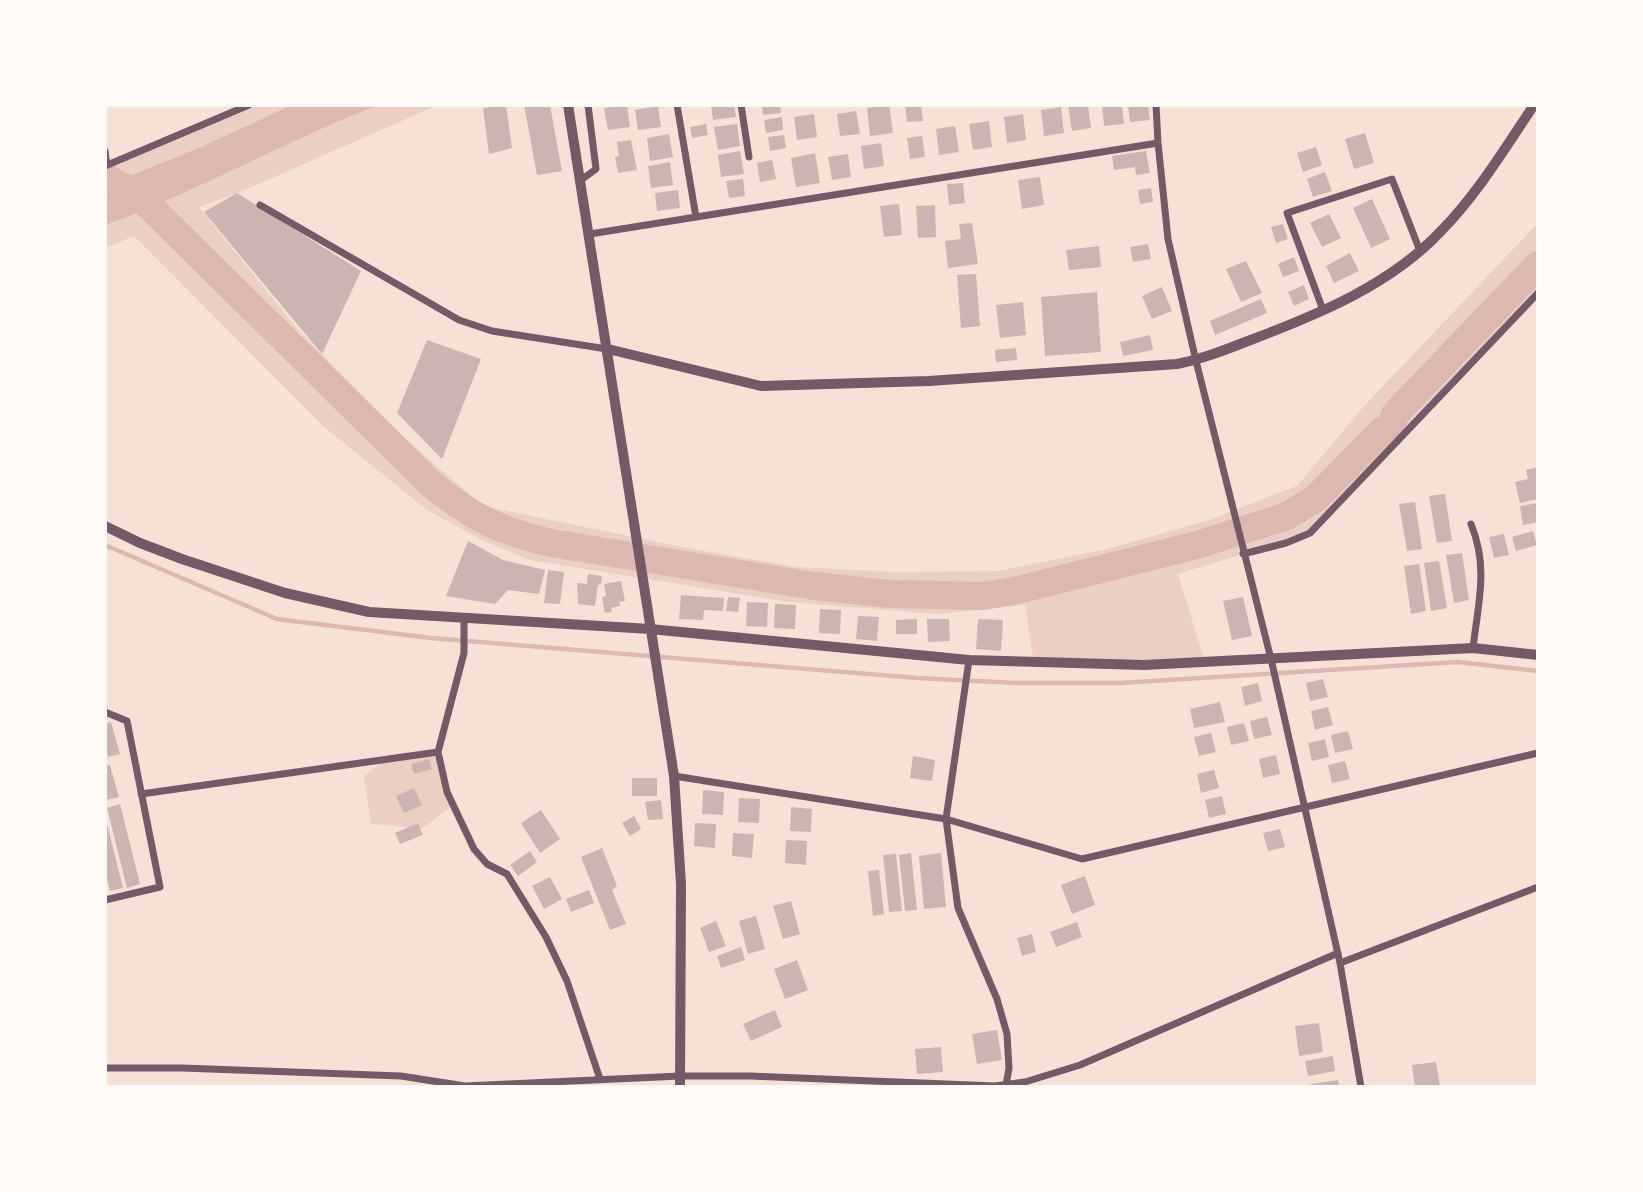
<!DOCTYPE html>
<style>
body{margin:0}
#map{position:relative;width:1643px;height:1192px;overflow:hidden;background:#f7e1d7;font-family:"DM Sans",sans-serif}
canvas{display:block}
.frame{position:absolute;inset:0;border:107px solid #fffaf5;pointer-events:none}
</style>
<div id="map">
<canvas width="1643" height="1192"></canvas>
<div class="frame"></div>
</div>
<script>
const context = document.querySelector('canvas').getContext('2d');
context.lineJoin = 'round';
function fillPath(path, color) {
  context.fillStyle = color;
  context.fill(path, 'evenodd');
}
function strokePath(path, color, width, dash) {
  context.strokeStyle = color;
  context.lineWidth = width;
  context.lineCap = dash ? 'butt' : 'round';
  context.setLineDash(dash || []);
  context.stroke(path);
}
const green = new Path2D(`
 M260,105H438L245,190L199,207L300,332L407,440L483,506L687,548L797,567L897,572L997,571L1107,549L1209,520L1297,486L1364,406L1538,223V293L1304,535L1178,574L1204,659L1034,663L1025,605L938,614L789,602L530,560L482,540L427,510L323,426L134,236L105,248V166Z
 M438,752L453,805L423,828L371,824L364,776L384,760Z`);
const water = new Path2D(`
 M292,105H378C285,141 199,191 105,225V186L201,147Z`);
const stream = new Path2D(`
 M105,545L277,619L431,638L917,678L1016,683H1120L1458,662L1538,671`);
const river = new Path2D(`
 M105,177L139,196L431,484C470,516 501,532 551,543L814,586L890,594L983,596L1018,590L1197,545L1287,516L1316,498L1382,431L1391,427L1395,414L1538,265`);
const building = new Path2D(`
 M506,105L512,148L489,154L483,108Z
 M524,105H550L562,171L537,175Z
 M627,105L630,127L608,130L604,108Z
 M711,105H734L736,117L713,120Z
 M762,105H780L781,113L763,115Z
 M889,105L893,133L870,136L867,108Z
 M905,105H921L923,121L907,122Z
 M1068,105H1088L1091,128L1072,131Z
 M1102,105H1122L1124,124L1104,126Z
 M1128,105H1148L1150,120L1130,122Z
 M658,106L661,127L638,130L635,110Z
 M1061,107L1064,133L1044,136L1041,110Z
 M856,111L860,134L840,136L837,114Z
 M814,114L817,137L797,140L794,117Z
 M1023,114L1026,140L1007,143L1004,117Z
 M782,117L783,130L766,133L764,120Z
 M989,121L992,147L973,150L969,124Z
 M706,124L708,135L692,138L690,127Z
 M737,124L740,146L718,150L714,127Z
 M955,126L959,152L939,155L936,129Z
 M1365,133L1374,163L1354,169L1345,139Z
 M669,134L673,157L650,161L647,138Z
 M784,135L786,148L770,151L768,137Z
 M922,136L925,157L910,159L907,138Z
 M631,140L637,170L618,173L615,157L619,156L617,142Z
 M881,143L884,166L864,169L861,146Z
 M1316,147L1322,165L1303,172L1297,153Z
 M740,151L744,174L721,177L718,155Z
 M1146,151L1150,173L1136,175L1135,167L1114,170L1112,156Z
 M815,153L820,183L796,187L791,158Z
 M848,154L851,177L832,180L828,157Z
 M772,160L776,179L760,182L757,163Z
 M670,162L673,185L651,188L648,166Z
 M1325,172L1332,191L1313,197L1307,179Z
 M1040,177L1044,205L1022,209L1018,180Z
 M743,179L745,196L729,198L726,181Z
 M963,183L965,203L949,205L947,184Z
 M1151,188L1153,202L1140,204L1138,190Z
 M678,190L680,208L657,211L655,193Z
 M237,193L361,271L322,354L204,212Z
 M1372,199L1390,239L1371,248L1353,208Z
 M899,204L902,235L884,237L880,206Z
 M935,205L936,237L918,238L916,206Z
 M1329,214L1341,238L1322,247L1310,223Z
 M972,223L978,264L948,268L945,241L961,239L959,224Z
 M1283,224L1288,239L1276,243L1271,227Z
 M1148,244L1151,259L1133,262L1130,247Z
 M1099,246L1101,267L1069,270L1066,250Z
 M1350,253L1359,271L1334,283L1326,266Z
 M1294,257L1299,271L1283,277L1278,264Z
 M1246,261L1262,293L1241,302L1226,269Z
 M976,274L980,326L961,328L957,275Z
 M1304,285L1309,299L1294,306L1288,292Z
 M1162,287L1172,311L1152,319L1142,296Z
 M1097,292L1101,352L1045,356L1041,297Z
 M1261,299L1267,313L1215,335L1210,321Z
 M1023,302L1026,335L1000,338L996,305Z
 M1150,335L1153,350L1123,356L1120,342Z
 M427,340L481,359L442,459L397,413Z
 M1016,348L1017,360L996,362L995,350Z
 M1538,467V499L1520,503L1515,482L1528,479L1526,470Z
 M1445,494L1452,541L1437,543L1429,496Z
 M1415,502L1422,549L1407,551L1399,504Z
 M1538,503V522L1523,525L1520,506Z
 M1533,531L1537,545L1516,551L1512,537Z
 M1504,534L1509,555L1494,558L1489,537Z
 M468,541L503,560L545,570L539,594L508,590L495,604L446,596Z
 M1462,553L1469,600L1454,603L1446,555Z
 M1439,561L1447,608L1431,611L1424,563Z
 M1419,564L1426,611L1411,614L1404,566Z
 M548,570L564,572L560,604L544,603Z
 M588,574L602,576L601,584L598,585L595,606L578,604L577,583L587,584Z
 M621,581L625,601L619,602L620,606L611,608L612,612L605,613L602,597L606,596L604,584Z
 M681,595L724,598L723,611L704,610L703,620L679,619Z
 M728,597L740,598L738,612L726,611Z
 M1243,597L1252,636L1232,640L1223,601Z
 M747,602L768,603L767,627L746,626Z
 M775,604L796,605L795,629L774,628Z
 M820,609L841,610L840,634L819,633Z
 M858,616L879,617L877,641L856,639Z
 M917,619V634H896V620Z
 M927,619H949L950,641L928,642Z
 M978,619L1003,620L1001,651L976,649Z
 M1323,679L1328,697L1310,701L1306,683Z
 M1258,683L1262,701L1245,706L1241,687Z
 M1220,702L1225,722L1194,728L1190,709Z
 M1328,707L1333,725L1315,730L1311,711Z
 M1267,717L1272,735L1254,739L1250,721Z
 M111,722L120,754L108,757L105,744V724Z
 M1244,723L1249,741L1231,745L1227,727Z
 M1348,731L1353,749L1335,753L1331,735Z
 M1211,733L1216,752L1199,756L1194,737Z
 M1325,739L1329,757L1312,761L1308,743Z
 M1276,755L1280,774L1263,778L1259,759Z
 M913,756L935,760L932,781L910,778Z
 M429,759L432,769L414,774L411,764Z
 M1345,761L1350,779L1332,783L1328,765Z
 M110,765L119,797L107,800L105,766Z
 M1214,770L1219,788L1201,793L1197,774Z
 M632,778H657V796H632Z
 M414,788L422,805L404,813L396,796Z
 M703,790L724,792L723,815L702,814Z
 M1222,796L1226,814L1209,818L1205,800Z
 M739,798L760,799L759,823L738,822Z
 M661,800L663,819L648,820L645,802Z
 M120,804L140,884L127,888L107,808Z
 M791,807L812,809L811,832L790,831Z
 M541,810L560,839L540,853L521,823Z
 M105,816L123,888L110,891L105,871Z
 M634,816L641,829L630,836L622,823Z
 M418,823L423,835L400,844L395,833Z
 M695,823L716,824L715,848L694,846Z
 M1280,829L1285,847L1268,851L1263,833Z
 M733,833L754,834L752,858L732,856Z
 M786,840L807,841L806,865L785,863Z
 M602,848L617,886L612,890L626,924L610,930L581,857Z
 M530,851L537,862L518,876L510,865Z
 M911,853L917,910L905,911L899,855Z
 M941,853L946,907L924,909L919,856Z
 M896,854L902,911L889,912L883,855Z
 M879,870L884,914L873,916L868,871Z
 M1085,876L1095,905L1072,914L1061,885Z
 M550,877L562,899L544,909L532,886Z
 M589,890L594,903L571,912L566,899Z
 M791,901L800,934L783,939L773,906Z
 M756,916L765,949L748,954L739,921Z
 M716,921L726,946L709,952L700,928Z
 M1077,922L1082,937L1056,947L1050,932Z
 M1032,934L1036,952L1022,956L1017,938Z
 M741,947L745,960L721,968L717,956Z
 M797,960L808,990L785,999L774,969Z
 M775,1010L782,1027L751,1041L743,1024Z
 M1319,1023L1323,1052L1299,1056L1295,1026Z
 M997,1030L1002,1060L977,1064L972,1034Z
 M941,1047L943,1072L917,1074L915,1049Z
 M1333,1056L1335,1071L1308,1076L1305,1061Z
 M1436,1062L1440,1087H1415L1412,1065Z
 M1338,1080L1339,1087H1311V1084Z`);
const minor = new Path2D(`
 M677,105L696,217
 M741,105L749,157
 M1156,105L1158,143L1168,239L1196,361L1271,659L1340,963L1361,1087
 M105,151L107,165
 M105,166L249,105
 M581,180L596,169L588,105
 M260,205L459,320L492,331L607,349
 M590,234L1158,143
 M1323,310L1287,213L1392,179L1420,251
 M1471,524C1489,568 1478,603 1473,648
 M1243,554L1286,543L1310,533L1538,293
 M464,617V653L438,752L447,792L474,849L487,864L507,874L546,937L567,981L600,1079
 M969,660L946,819L958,908L997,999L1007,1034L1009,1068L1006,1085
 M105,712L127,721L160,887L105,900
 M674,776L946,819L1082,859L1538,753
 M141,794L438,752
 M1340,963L1538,887
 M105,1068H182L401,1076L465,1086L680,1076H750L995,1086L1025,1082L1080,1065L1338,953`);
const tertiary = new Path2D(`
 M568,105L674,776L681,884L680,1087
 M608,349L761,386L929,381L1177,364C1202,359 1225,350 1248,341C1317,315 1391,285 1442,230C1478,193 1505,148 1534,105
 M105,526L140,543L182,559L285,593L369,612L650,629L969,660L1144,665L1473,648L1538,655`);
fillPath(green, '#ebcfc5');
fillPath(water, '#dcb8b0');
strokePath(stream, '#dcb8b0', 4.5);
strokePath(river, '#dcb8b0', 28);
fillPath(building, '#ccb4b1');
strokePath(minor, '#755966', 7);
strokePath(tertiary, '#755966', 10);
</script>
